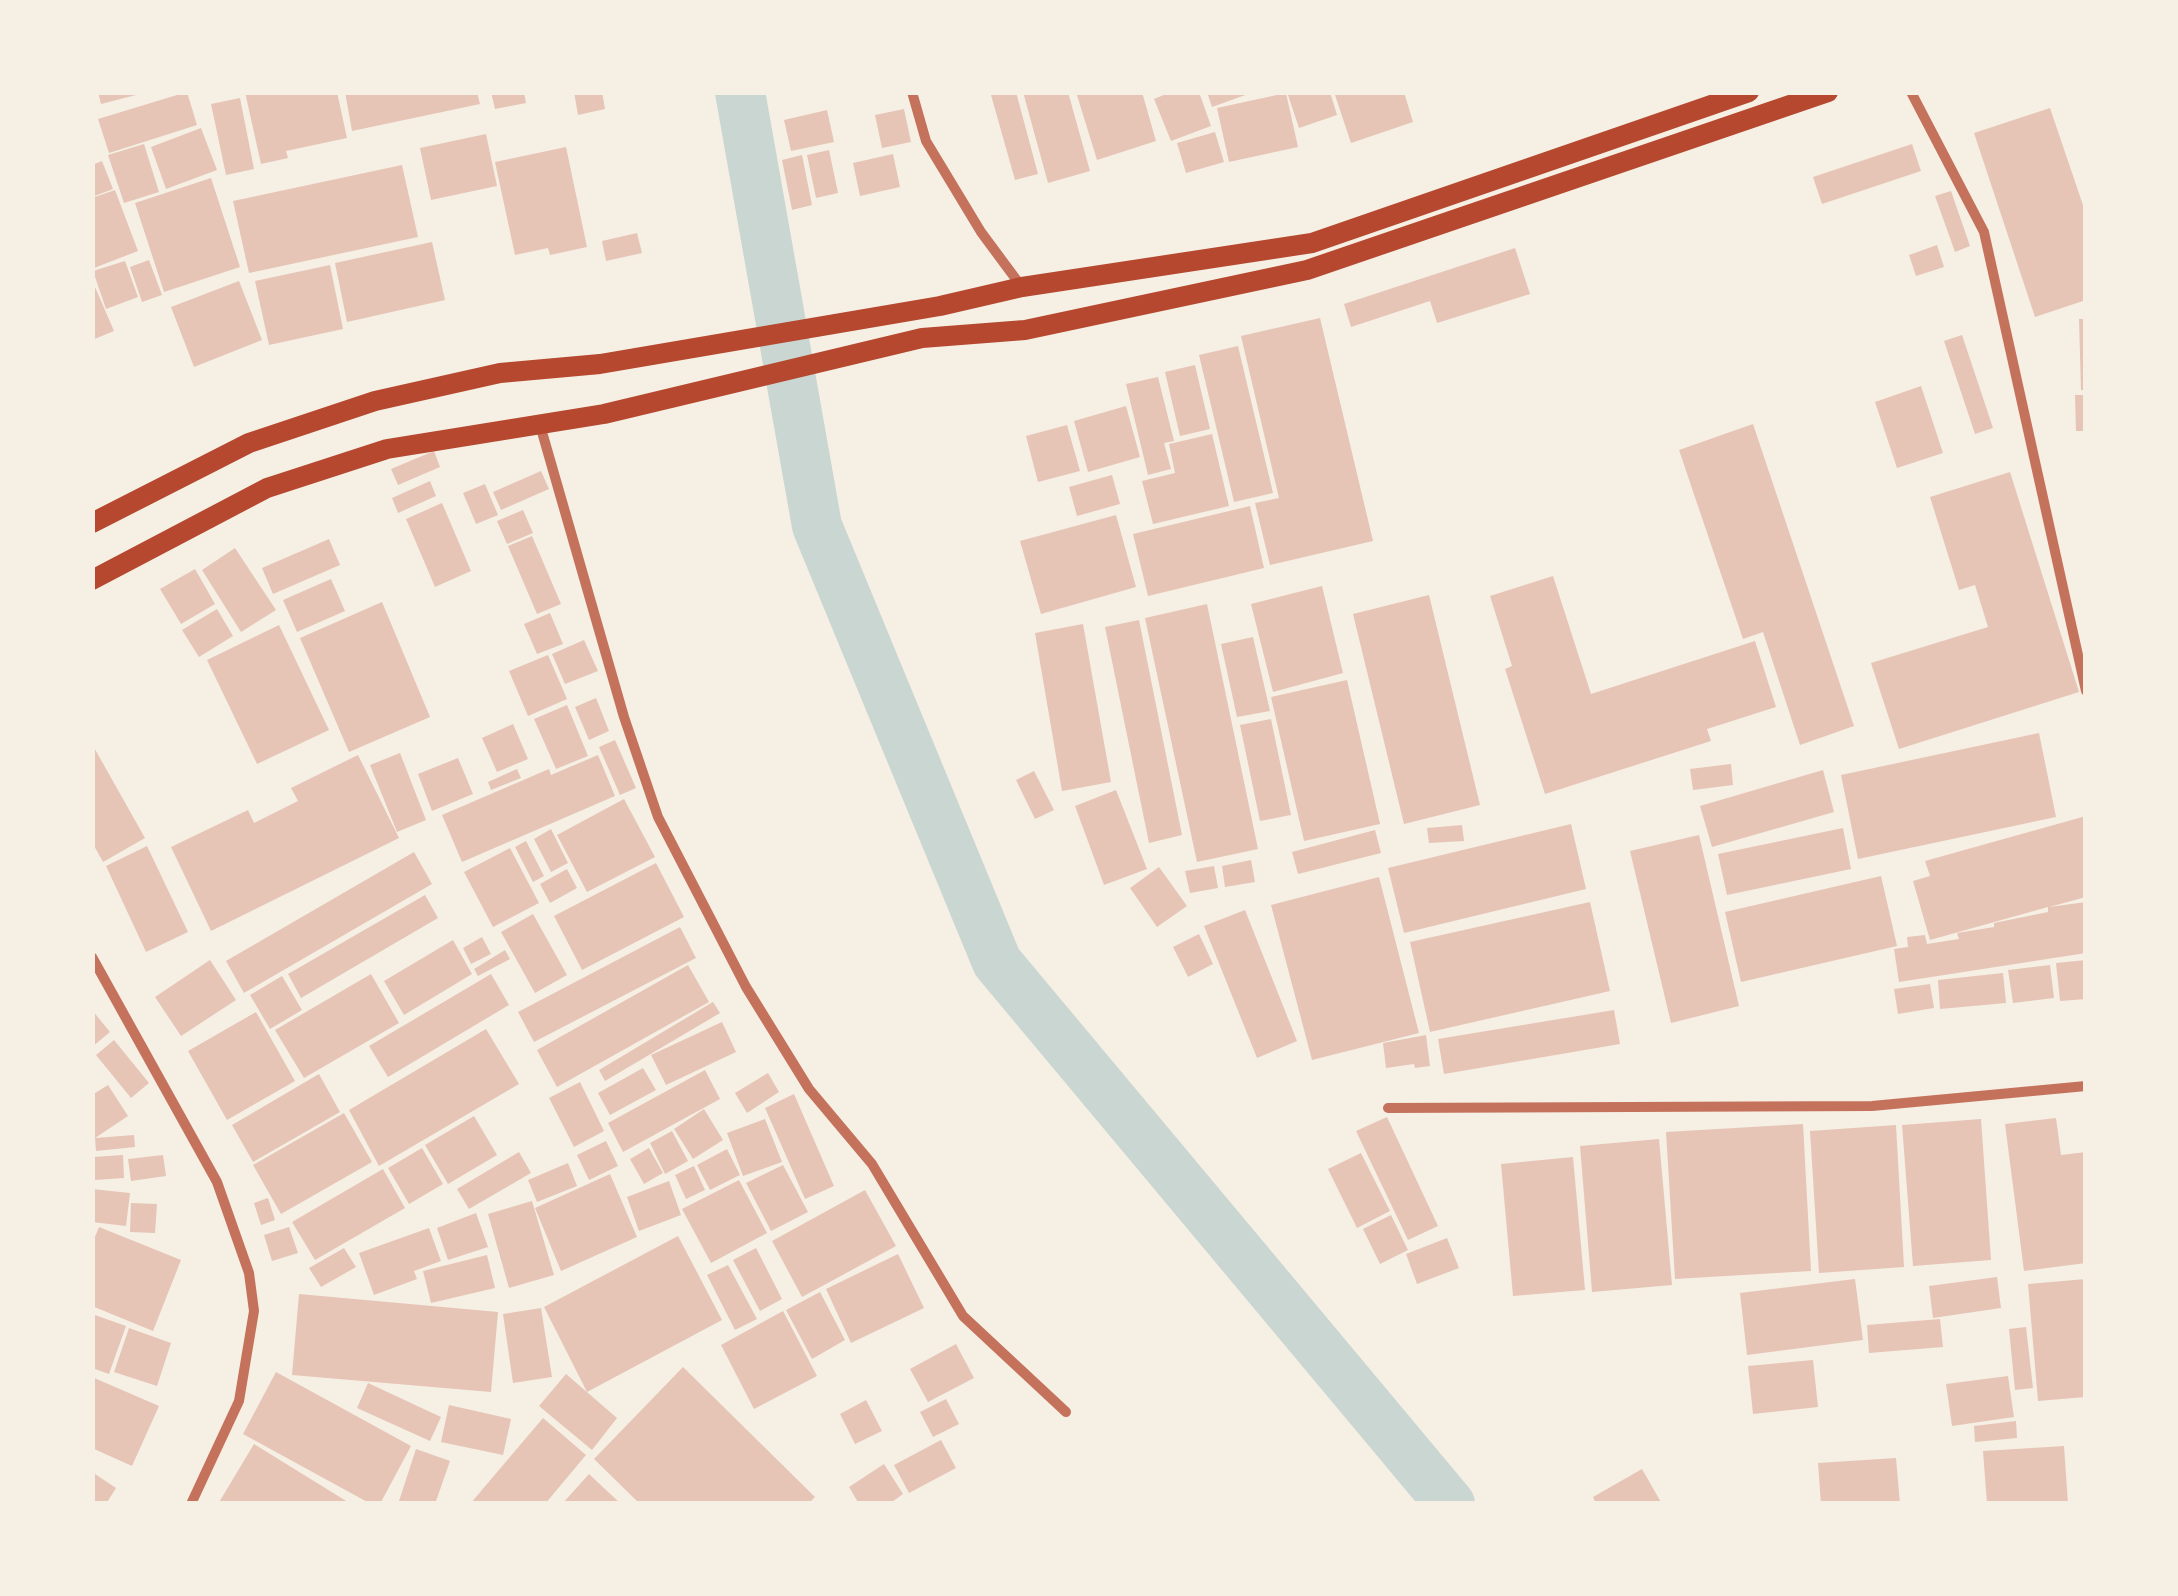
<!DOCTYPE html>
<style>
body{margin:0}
#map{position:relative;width:2178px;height:1596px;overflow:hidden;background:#f6efe4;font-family:Montserrat,sans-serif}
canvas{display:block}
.frame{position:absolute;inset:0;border:95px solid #f6efe4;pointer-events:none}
</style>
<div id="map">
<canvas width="2178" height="1596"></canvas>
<div class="frame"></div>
</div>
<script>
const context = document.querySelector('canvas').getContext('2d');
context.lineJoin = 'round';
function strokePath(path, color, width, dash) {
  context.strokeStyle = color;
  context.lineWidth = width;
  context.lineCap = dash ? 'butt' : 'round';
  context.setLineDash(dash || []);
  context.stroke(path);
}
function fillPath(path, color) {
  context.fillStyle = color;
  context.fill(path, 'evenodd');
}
const canal = new Path2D(`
 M740,92L817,526L997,962L1450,1504`);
const building = new Path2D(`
 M98,92H140V94L101,104Z
 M187,92L197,125L109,153L98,119Z
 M245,92H337L347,138L286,151L288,158L261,164Z
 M345,92H477L480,104L352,131Z
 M491,92H524L526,103L495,109Z
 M574,92H602L605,109L578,115Z
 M998,92H1016L1038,174L1015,180L991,95Z
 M1023,92H1068L1090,171L1048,183Z
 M1076,92H1142L1156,141L1097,160Z
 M1171,92H1199L1211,126L1171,141L1154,99Z
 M1207,92H1250L1251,93L1212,107Z
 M1287,92H1330L1337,115L1299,128Z
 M1334,92H1404L1413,122L1351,143Z
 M1286,93L1298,147L1229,162L1217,108Z
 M240,98L254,169L226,175L211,104Z
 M2050,108L2086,214V300L2035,317L1974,133Z
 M904,109L911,142L882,148L875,115Z
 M827,110L834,142L791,151L784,120Z
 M201,128L217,170L166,189L151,147Z
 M1215,132L1224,162L1186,173L1177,143Z
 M486,134L497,186L431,200L420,148Z
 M144,144L159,192L124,203L108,155Z
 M1912,144L1921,171L1822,204L1813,177Z
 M566,147L587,247L550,255L548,248L515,255L495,162Z
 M829,150L838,193L816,198L807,155Z
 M893,154L900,187L860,196L853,163Z
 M802,155L812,205L792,210L782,160Z
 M102,161L113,189L92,197V165Z
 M402,165L418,237L249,273L233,201Z
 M211,178L240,267L164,292L135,203Z
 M115,190L138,251L94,268L92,198Z
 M1951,191L1970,246L1955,252L1935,196Z
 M637,233L642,253L606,261L602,241Z
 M432,242L445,300L347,322L335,263Z
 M1937,245L1944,267L1916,276L1909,255Z
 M1515,248L1530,294L1437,323L1430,301L1351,327L1344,304Z
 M149,260L162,295L142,302L130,267Z
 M125,261L138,297L106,309L93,271Z
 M330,265L343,329L269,345L255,281Z
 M92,280L114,331L92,340Z
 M239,281L262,340L194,367L171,307Z
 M1320,318L1373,541L1270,565L1255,503L1279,498L1241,336Z
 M2079,319H2086V390H2081Z
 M1962,335L1993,428L1975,434L1944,341Z
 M1238,346L1273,493L1234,502L1199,355Z
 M1195,365L1210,429L1180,436L1165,372Z
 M1158,377L1174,441L1164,443L1171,469L1148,475L1126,384Z
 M1921,386L1943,453L1897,468L1875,402Z
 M2075,395H2086V431H2076Z
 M1126,406L1140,457L1088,472L1074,421Z
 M1753,424L1854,726L1800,745L1763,632L1743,639L1679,450Z
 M1067,425L1080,471L1038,482L1026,436Z
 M1212,434L1229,506L1153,524L1142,481L1175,473L1169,444Z
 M434,451L440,467L398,485L391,469Z
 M541,471L549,489L501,510L493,492Z
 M2010,472L2079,692L1899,749L1871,663L1988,627L1975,585L1959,590L1930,497Z
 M1112,475L1120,504L1077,516L1069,487Z
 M430,481L436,496L398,513L392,498Z
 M485,484L498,515L476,524L463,493Z
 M442,503L471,571L435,587L406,519Z
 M1250,506L1264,568L1148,596L1133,534Z
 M523,510L533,533L507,544L497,521Z
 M1116,515L1136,587L1041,614L1020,541Z
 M532,536L561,604L537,614L508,546Z
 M329,539L340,565L273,594L262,568Z
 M235,548L276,610L241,632L202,570Z
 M195,569L215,604L181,624L160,589Z
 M1553,576L1591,694L1755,641L1776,707L1707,729L1711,741L1545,794L1505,669L1512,666L1490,596Z
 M331,579L345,611L297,632L283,600Z
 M1322,586L1343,673L1273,692L1251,604Z
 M1429,595L1480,805L1404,824L1353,614Z
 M382,602L430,717L349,752L300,638Z
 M1207,604L1258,849L1197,862L1145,618Z
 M217,609L233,636L199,657L182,630Z
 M550,613L563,644L537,654L524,624Z
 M1139,620L1182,835L1149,843L1105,627Z
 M1083,624L1111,782L1062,791L1035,633Z
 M279,625L329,730L257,764L207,660Z
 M1253,637L1270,711L1237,717L1221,644Z
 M584,640L598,671L565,684L552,654Z
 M548,655L567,699L528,716L509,671Z
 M1347,680L1380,824L1304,841L1271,697Z
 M596,698L609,731L589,740L575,707Z
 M567,705L588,756L556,769L534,719Z
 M1271,719L1291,815L1260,821L1240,725Z
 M513,724L528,759L497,772L482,738Z
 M2039,733L2056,817L1858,859L1841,775Z
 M615,740L636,788L620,795L599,747Z
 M92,744L145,838L103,862L92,842Z
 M400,753L426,820L397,832L370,765Z
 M358,755L399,838L211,931L171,847L248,810L254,823L298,801L291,788Z
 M598,755L615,796L462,862L442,815L549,769L551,775Z
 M458,758L473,794L432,811L418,774Z
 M1731,764L1733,785L1693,790L1690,769Z
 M517,769L521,778L491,790L488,782Z
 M1823,770L1834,812L1712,847L1700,806Z
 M1034,771L1054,810L1035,819L1016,780Z
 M1116,790L1147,869L1104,885L1075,806Z
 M624,799L655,857L587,892L557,835Z
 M2086,816V897L2049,907L2086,902V953L1899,982L1894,949L1908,947L1907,937L1925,935L1927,944L1959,939L1957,933L1994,927V923L2048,912V907L1930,940L1913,881L1930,876L1925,861Z
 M1571,824L1586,889L1404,933L1388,868Z
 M1462,825L1464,841L1429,843L1427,828Z
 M1843,828L1851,869L1727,895L1718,854Z
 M551,829L568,863L551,872L534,839Z
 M1375,830L1381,853L1298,874L1292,852Z
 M1699,835L1739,1006L1671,1023L1630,851Z
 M526,841L544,876L533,882L515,847Z
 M147,846L188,932L146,952L106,866Z
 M510,848L539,903L493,927L464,872Z
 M414,852L432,884L244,993L226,961Z
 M1251,860L1255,882L1225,887L1222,866Z
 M656,863L684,917L582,970L554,916Z
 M1214,866L1218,888L1190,893L1185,871Z
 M1159,867L1187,906L1157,927L1130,888Z
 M567,869L577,888L550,903L540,884Z
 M1881,876L1897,946L1741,982L1725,912Z
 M1379,877L1419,1033L1312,1060L1271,905Z
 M425,895L438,918L301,998L288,974Z
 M1590,902L1610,991L1430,1032L1410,942Z
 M1245,910L1297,1041L1257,1058L1204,926Z
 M533,914L567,975L535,993L501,932Z
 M680,927L696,958L534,1042L518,1012Z
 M1199,934L1213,964L1188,977L1173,947Z
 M482,937L491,954L471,964L463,948Z
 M453,940L472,974L404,1015L384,981Z
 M505,950L510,959L478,976L474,969Z
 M210,960L236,1000L181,1036L155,997Z
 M2086,960V999L2060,1001L2056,963Z
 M688,965L709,1002L557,1087L537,1050Z
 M2050,965L2054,998L2013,1003L2008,970Z
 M2003,973L2006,1003L1940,1009L1938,980Z
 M371,974L399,1023L304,1078L275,1030Z
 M491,974L509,1005L388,1077L369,1046Z
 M282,976L302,1010L270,1029L250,995Z
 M1930,984L1934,1008L1898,1014L1894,989Z
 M713,1002L720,1013L605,1081L599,1070Z
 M92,1010L110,1032L92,1047Z
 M1614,1010L1620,1044L1444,1074L1438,1039Z
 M256,1012L295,1081L227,1120L188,1051Z
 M722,1022L736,1052L666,1085L651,1055Z
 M486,1029L519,1084L379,1166L349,1110Z
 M1426,1035L1430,1066L1415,1068L1414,1064L1386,1068L1383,1043Z
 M114,1040L149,1083L131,1098L96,1055Z
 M643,1068L656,1090L610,1115L598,1093Z
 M705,1070L720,1099L623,1152L608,1123Z
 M768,1073L779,1092L747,1113L735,1093Z
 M319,1074L340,1112L253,1162L232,1125Z
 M580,1082L604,1131L574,1147L549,1098Z
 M108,1085L128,1116L92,1140V1095Z
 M794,1094L834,1186L805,1199L765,1108Z
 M704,1109L723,1140L693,1159L674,1129Z
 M344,1113L372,1162L281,1214L253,1165Z
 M474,1116L497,1155L448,1184L425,1145Z
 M1387,1117L1438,1226L1408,1240L1356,1131Z
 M2056,1118L2061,1155L2086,1152V1263L2024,1271L2005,1124Z
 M765,1119L782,1162L743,1176L727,1133Z
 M1981,1119L1991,1260L1913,1266L1902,1125Z
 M1803,1124L1811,1271L1675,1279L1666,1132Z
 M1896,1125L1904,1267L1819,1273L1810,1131Z
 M672,1131L688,1161L665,1174L650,1143Z
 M134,1135L135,1147L96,1151L95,1138Z
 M1659,1139L1672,1285L1592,1292L1580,1146Z
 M606,1141L618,1166L589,1180L577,1155Z
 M422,1148L443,1184L409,1204L388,1168Z
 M649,1148L663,1173L644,1184L630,1159Z
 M727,1149L740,1175L710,1190L697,1165Z
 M519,1152L531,1173L469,1209L457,1189Z
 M1361,1153L1390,1211L1357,1228L1328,1169Z
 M123,1155L124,1178L95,1180L93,1157Z
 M163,1155L166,1176L131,1181L128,1159Z
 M1573,1157L1585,1290L1513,1296L1501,1164Z
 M568,1163L577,1186L537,1202L528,1180Z
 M783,1165L808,1212L771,1231L746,1183Z
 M694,1166L705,1190L686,1199L675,1175Z
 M383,1169L405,1208L315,1260L292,1222Z
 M610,1174L637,1237L561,1271L535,1208Z
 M739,1180L767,1233L711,1263L682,1209Z
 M669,1181L681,1215L639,1231L627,1197Z
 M92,1189L130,1193L126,1226L92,1222Z
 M865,1190L896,1246L802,1297L772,1241Z
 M268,1198L275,1220L261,1225L254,1203Z
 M532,1201L554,1275L509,1288L488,1214Z
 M131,1203L157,1204L155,1233L130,1232Z
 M476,1213L488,1247L448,1260L437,1228Z
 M1391,1215L1408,1250L1380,1264L1363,1229Z
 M99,1227L181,1260L153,1331L92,1306V1244Z
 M289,1227L298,1253L272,1261L264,1235Z
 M429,1228L441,1261L414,1271L417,1279L374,1295L359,1253Z
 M678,1236L722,1320L587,1392L544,1307Z
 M1447,1238L1459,1268L1417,1284L1406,1254Z
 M344,1248L356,1267L321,1287L309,1268Z
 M756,1248L782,1299L760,1311L733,1260Z
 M898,1254L924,1308L851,1343L826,1289Z
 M487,1255L495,1288L431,1303L423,1271Z
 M728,1265L757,1319L735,1330L707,1275Z
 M1997,1277L2001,1308L1933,1318L1929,1286Z
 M1855,1279L1863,1340L1747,1355L1740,1293Z
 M2086,1279V1397L2038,1401L2028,1284Z
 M820,1292L845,1340L812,1359L786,1310Z
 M299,1294L498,1312L491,1392L292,1375Z
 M541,1308L552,1377L513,1383L503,1314Z
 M783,1311L817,1376L754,1409L721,1345Z
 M92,1314L126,1326L109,1374L92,1368Z
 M1940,1319L1943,1347L1869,1353L1867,1325Z
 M2026,1327L2033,1388L2015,1390L2009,1329Z
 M129,1328L171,1343L157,1386L114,1372Z
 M956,1344L974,1378L928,1402L910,1369Z
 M1813,1360L1818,1407L1753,1414L1748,1366Z
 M683,1367L815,1497L808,1504H640L594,1459Z
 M276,1372L411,1446L380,1504H371L243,1434Z
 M566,1374L617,1418L592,1450L539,1406Z
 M2008,1376L2014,1417L1952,1426L1946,1384Z
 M92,1377L159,1406L132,1466L92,1448Z
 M368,1383L441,1417L430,1441L357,1408Z
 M946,1399L959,1424L933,1437L920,1412Z
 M866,1400L882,1431L855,1444L840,1414Z
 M449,1405L511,1419L503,1455L441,1442Z
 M543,1418L586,1455L545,1504H470Z
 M2016,1421L2017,1438L1975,1442L1974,1426Z
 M941,1440L956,1468L909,1493L894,1465Z
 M254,1444L351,1504H218Z
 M2064,1446L2068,1504H1987L1983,1451Z
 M416,1449L450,1461L435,1504H398Z
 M1896,1458L1900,1504H1821L1818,1463Z
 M884,1464L903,1494L889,1504H859L849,1487Z
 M1642,1469L1662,1504H1596L1593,1497Z
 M92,1472L116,1488L106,1504H92Z
 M589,1474L621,1504H562Z`);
const minor = new Path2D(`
 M912,92L926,141L981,232L1021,286
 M1911,92L1984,232L2086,691
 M540,425L624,717L658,817L746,987L809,1089L872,1164L963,1316L1066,1412
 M92,957L217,1182L249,1273L254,1311L239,1401L191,1504
 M1388,1108L1872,1106L2086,1086`);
const secondary = new Path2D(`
 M92,523L249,443L375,401L500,373L600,364L940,306L1022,287L1312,243L1749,92
 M92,580L267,488L387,449L604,414L922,338L1025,330L1307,270L1828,92`);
strokePath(canal, '#c9d6d2', 50);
fillPath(building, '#e6c5b7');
strokePath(minor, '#c5725c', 10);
strokePath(secondary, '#b5482f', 20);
</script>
